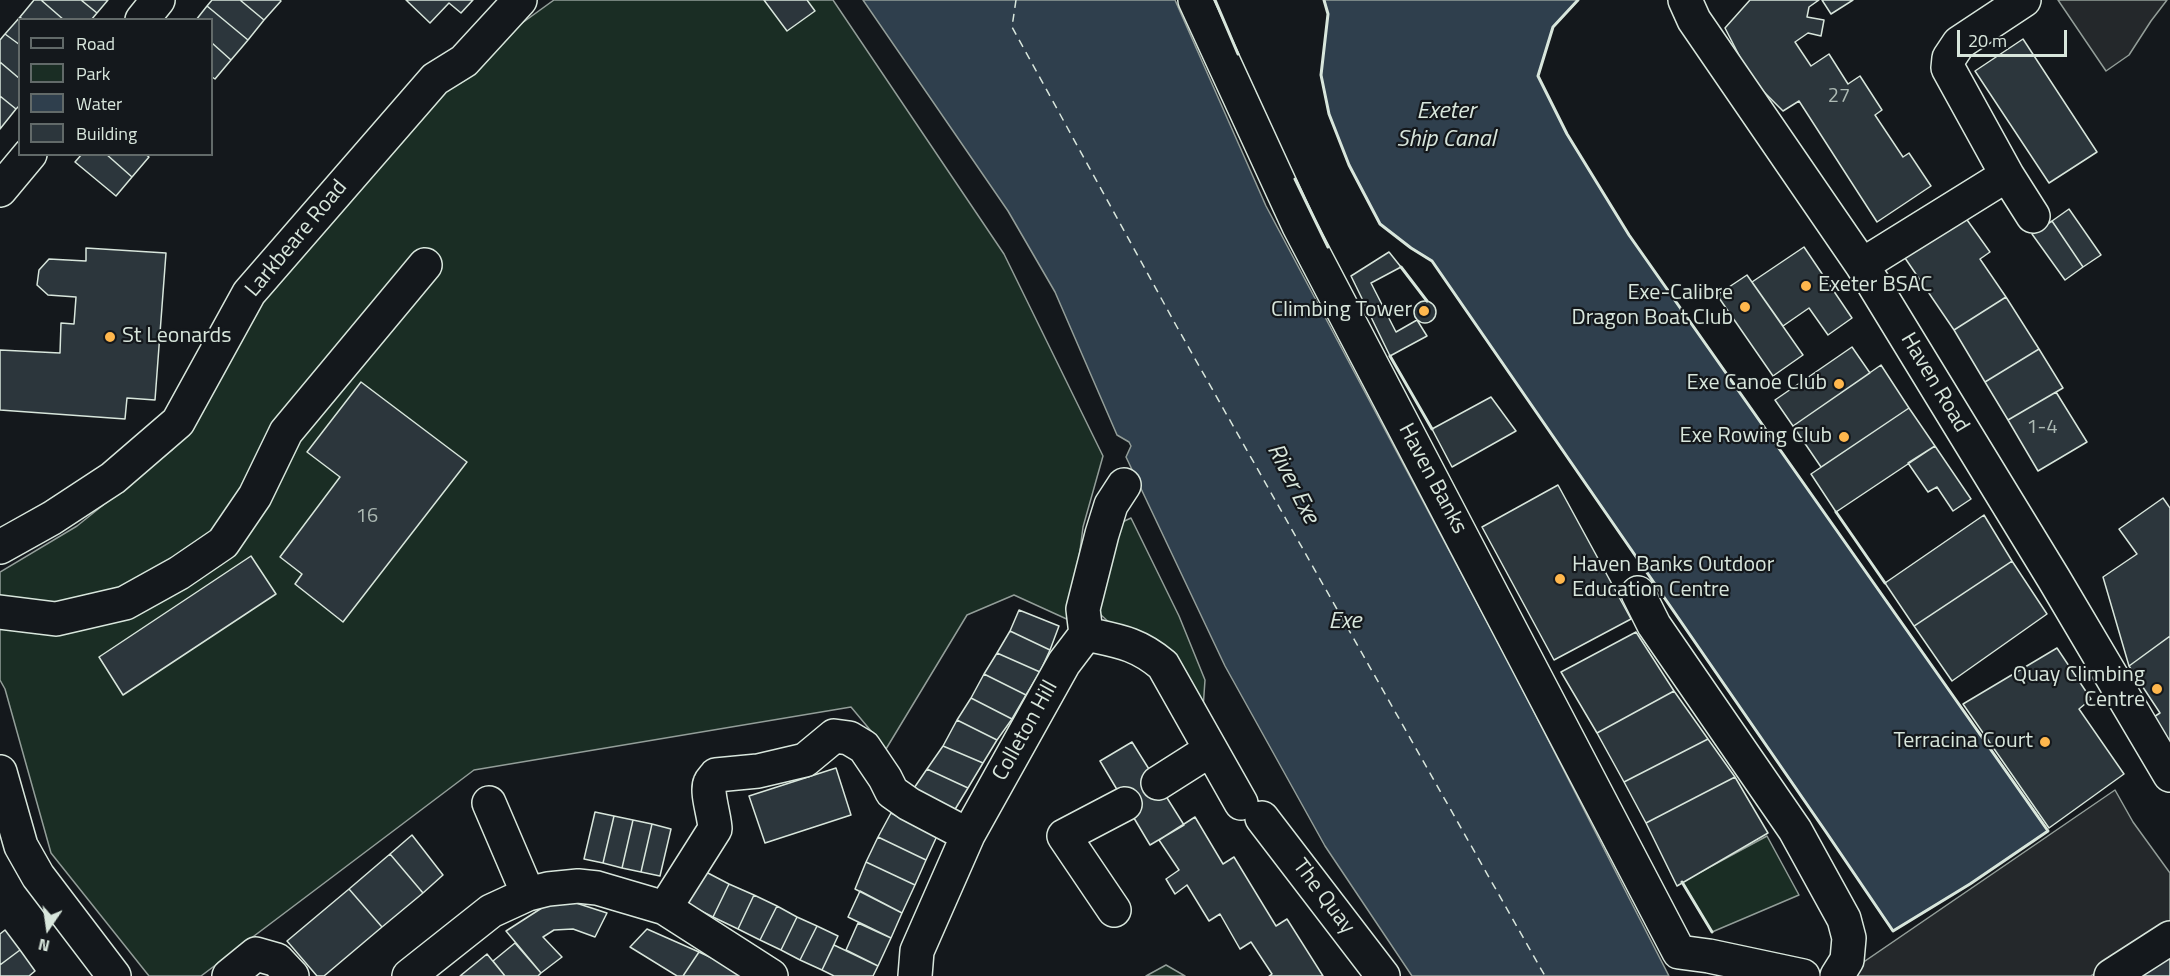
<!DOCTYPE html>
<style>
body{margin:0}
#map{position:relative;width:2170px;height:976px;overflow:hidden;background:#14181c;font-family:"Titillium Web",sans-serif}
canvas{display:block}
.legend{position:absolute;left:18px;top:18px;width:195px;height:138px;box-sizing:border-box;background:#14181c;border:2px solid #626a69;margin:0;padding:8px 10px;list-style:none;font-size:18px;color:#d8e6dc}
.legend li{display:flex;align-items:center;gap:12px;height:30px}
.legend b{width:30px;border:2px solid #626a69}
.north{position:absolute;left:18px;top:898px;width:60px;height:60px;-webkit-text-stroke:4px #14181c;paint-order:stroke;rotate:193deg;font-size:16px;font-weight:700;line-height:24px;text-align:center;color:#d8e6dc}
.north::after{content:'';display:block;margin:auto;width:21px;height:27px;background:#d8e6dc;clip-path:polygon(50% 0,100% 100%,50% 72%,0 100%)}
.scale{position:absolute;left:1957px;top:30px;width:110px;height:27px;box-sizing:border-box;border:3px solid #d8e6dc;border-top:0;padding-left:8px;font-size:18px;line-height:21px;white-space:nowrap;color:#d8e6dc;-webkit-text-stroke:4px #14181c;paint-order:stroke}
</style>
<div id="map">
<canvas width="2170" height="976"></canvas>
<ul class="legend">
<li><b style="height:8px;background:#14181c"></b>Road</li>
<li><b style="height:16px;background:#1a2d24"></b>Park</li>
<li><b style="height:16px;background:#2f3f4d"></b>Water</li>
<li><b style="height:16px;background:#2c363c"></b>Building</li>
</ul>
<div class="north">N</div>
<div class="scale">20 m</div>
</div>
<script>
const context = document.querySelector('canvas').getContext('2d');
context.lineJoin = 'round';
function fillPath(path, color) {
  context.fillStyle = color;
  context.fill(path, 'evenodd');
}
function strokePath(path, color, width, dash) {
  context.strokeStyle = color;
  context.lineWidth = width;
  context.lineCap = dash ? 'butt' : 'round';
  context.setLineDash(dash || []);
  context.stroke(path);
}
function drawText(font, color, halo, rows, align = 'center') {
  context.font = font + ' "Titillium Web",sans-serif';
  context.lineWidth = 4.5;
  context.setLineDash([]);
  context.textBaseline = 'middle';
  context.strokeStyle = halo;
  context.fillStyle = color;
  for (const [text, x, y, turn = 0] of rows) {
    context.save();
    context.translate(x, y);
    context.rotate((+turn || 0) * Math.PI / 180);
    context.textAlign = isNaN(turn) ? turn : align;
    if (halo) context.strokeText(text, 0, 0);
    context.fillText(text, 0, 0);
    context.restore();
  }
}
const green = new Path2D(`
 M554,0H833L1004,254L1103,456L1083,527L1071,621L1014,595L967,615L886,749L851,707L474,770L201,976H149L51,853L5,689L0,680V572L77,526L172,450L260,306L457,70Z
 M1131,518L1179,616L1205,680L1203,709L1100,614L1097,606L1118,524Z
 M1767,836L1799,895L1712,932L1682,882Z
 M1166,965L1185,976H1146Z`);
const parking = new Path2D(`
 M2058,0H2167L2151,21L2129,55L2106,71Z
 M2115,790L2133,822L2170,873V924L2091,976H1843Z`);
const water = new Path2D(`
 M863,0H1175L1266,206L1511,667L1669,976H1412L1325,846L1225,666L1126,457L1131,446L1129,442L1117,435L1055,292L1008,211Z
 M1324,0H1578L1553,27L1538,76L1565,131L1629,235L2048,831L1970,884L1893,931L1826,832L1432,261L1411,248L1380,224L1349,165L1329,114L1321,75L1328,14Z`);
const ferry = new Path2D(`
 M1016,0L1012,27L1177,327L1545,976`);
const building = new Path2D(`
 M34,0H41L64,20H23L20,17Z
 M41,0H81L97,13L91,20H64Z
 M81,0H108L97,13Z
 M212,0H240L264,20L248,40L207,6Z
 M240,0H280L281,1L264,20Z
 M406,0H473L461,13L449,3L430,23Z
 M764,0H807L815,11L787,31Z
 M1819,0L1809,7L1807,17L1824,20L1821,36L1808,33L1795,42L1811,66L1829,54L1848,84L1860,76L1882,110L1875,115L1903,157L1909,153L1931,186L1877,222L1799,101L1783,111L1763,91L1745,67L1725,28L1750,0Z
 M1822,0H1853L1831,14Z
 M207,6L248,40L231,60L212,43V20H196Z
 M20,17L23,20H20V45L5,34Z
 M5,34L20,45V79L0,62V40Z
 M2023,39L2097,152L2049,183L1975,71Z
 M212,43L231,60L215,79L212,77Z
 M0,62L20,79V105L16,109L0,96Z
 M0,96L16,109L0,129Z
 M82,154H106L132,177L116,196L75,162Z
 M106,154H145L149,157L132,177Z
 M2069,209L2101,255L2083,267L2052,221Z
 M1965,217L1990,252L1980,259L2006,297L1954,330L1905,258Z
 M2052,221L2083,267L2065,280L2032,234Z
 M1804,247L1852,318L1828,335L1809,308L1783,326L1752,282Z
 M86,248L166,253L155,400L127,398L125,419L0,410V350L60,353L61,323L74,324L76,297L48,295L37,285L39,270L49,259L86,261Z
 M1389,252L1401,267L1371,283L1396,332L1417,320L1427,336L1390,356L1351,276Z
 M1747,275L1803,355L1773,376L1717,295Z
 M2006,297L2039,349L1985,382L1954,330Z
 M1414 312a11 11 0 1 1 22 0a11 11 0 1 1-22 0Z
 M1852,347L1870,373L1793,426L1775,400Z
 M2039,349L2063,388L2008,420L1985,382Z
 M1881,365L1909,408L1821,467L1793,426Z
 M361,382L467,462L343,622L295,584L302,574L280,557L340,477L307,452Z
 M2056,392L2087,442L2038,471L2008,420Z
 M1491,397L1516,431L1452,467L1432,429Z
 M1909,408L1935,446L1836,512L1811,474Z
 M1935,446L1971,499L1953,511L1937,487L1928,492L1908,463Z
 M1558,485L1631,619L1554,660L1482,527Z
 M2163,498L2170,508V636L2129,666L2103,577L2137,554L2119,529Z
 M1984,515L2012,561L1914,626L1885,583Z
 M251,556L276,594L123,695L99,657Z
 M2012,561L2047,614L1952,681L1914,626Z
 M1019,610L1059,626L1050,650L1010,631Z
 M1010,631L1050,650L1040,672L997,653Z
 M1636,632L1674,691L1597,733L1561,672Z
 M2170,636V752L2149,720L2160,713L2129,666Z
 M2057,648L2091,699L2079,709L2124,774L2049,828L1963,704Z
 M997,653L1040,672L1026,695L984,674Z
 M984,674L1026,695L1012,719L971,698Z
 M1674,691L1708,739L1624,782L1597,733Z
 M971,698L1012,719L997,740L957,720Z
 M957,720L997,740L983,763L943,746Z
 M1708,739L1735,777L1646,823L1624,782Z
 M1132,742L1184,825L1150,845L1100,761Z
 M943,746L983,763L968,788L927,769Z
 M836,768L851,815L765,843L749,796Z
 M927,769L968,788L954,811L912,791Z
 M1735,777L1768,833L1677,886L1646,823Z
 M595,812L614,816L603,863L584,859Z
 M891,813L937,836L926,860L878,837Z
 M614,816L633,820L622,868L603,863Z
 M1195,817L1223,864L1234,857L1276,926L1287,919L1323,976H1269L1272,974L1251,942L1240,949L1220,914L1209,921L1187,885L1175,894L1166,879L1179,870L1159,840Z
 M633,820L652,824L641,872L622,868Z
 M652,824L671,829L660,876L641,872Z
 M412,835L443,875L423,893L390,854Z
 M878,837L926,860L915,885L866,862Z
 M390,854L423,893L382,927L349,889Z
 M866,862L915,885L902,913L855,889Z
 M706,872L729,884L713,917L687,904Z
 M729,884L754,895L738,929L713,917Z
 M349,889L382,927L324,976H317L287,941Z
 M860,891L902,913L891,938L848,917Z
 M754,895L777,906L760,940L738,929Z
 M573,902L607,913L595,937L573,929L554,930L543,937L562,957L541,973L506,931L548,904Z
 M777,906L797,917L781,950L760,940Z
 M797,917L817,926L800,960L781,950Z
 M858,923L891,938L878,966L846,950Z
 M817,926L838,936L822,970L800,960Z
 M647,929L699,952L683,976H677L630,947Z
 M5,930L20,950L0,965V934Z
 M515,943L541,973L538,976H505L493,961Z
 M834,945L878,966L873,976H834L822,970Z
 M20,950L35,971L29,976H0V965Z
 M699,952L744,973L747,976H683Z
 M487,954L505,976H460Z
 M2170,958V976H2140Z`);
const minor = new Path2D(`
 M1195,0L1299,226L1679,952L1709,956L1803,976
 M1685,0L1694,20L1862,265L2054,579L2170,775
 M142,20L158,0
 M2007,175L2033,216
 M0,190L30,154
 M1862,265L2007,175L1948,68L1949,58L1959,43L2024,0
 M0,547L52,518L113,478L178,422L249,293L435,79L464,61L520,0
 M1638,593L1654,625L1795,830L1844,919L1849,938L1847,960L1837,976
 M0,612L56,619L125,603L179,573L223,543L255,496L286,432L425,265
 M1086,634C1118,641 1137,643 1163,665L1241,803
 M1158,783L1210,750
 M489,803L528,894
 M1262,818L1383,976
 M665,908L715,829C715,818 706,792 710,783C711,780 714,778 716,775L758,771L805,760L834,736L849,738L864,747L885,778L892,792L909,804L968,835
 M1114,910L1064,836L1125,804
 M229,976L256,954L277,960L292,976
 M409,976L491,911L528,894L548,889L578,886L597,888L665,908L771,976
 M915,976L917,951L968,835L1064,663L1086,634L1083,609L1102,534L1111,505L1124,485
 M2111,976L2170,938`);
const major = new Path2D(`
 M0,772L21,846L38,876L114,976`);
const wall = new Path2D(`
 M1215,0L1238,54
 M1324,0L1328,14L1321,75L1329,114L1349,165L1380,224L1411,248L1432,261L1826,832L1893,931L1970,884L2048,831L1629,235L1567,134L1538,76L1553,27L1578,0
 M1295,179L1328,247
 M1401,267L1427,301
 M1390,356L1432,429
 M1836,512L1885,583
 M1682,882L1712,932`);
const markers = [
 [1806,286,6,"#ffb74d"],
 [1745,307,6,"#ffb74d"],
 [1424,311,6,"#ffb74d"],
 [110,337,6,"#ffb74d"],
 [1839,384,6,"#ffb74d"],
 [1844,437,6,"#ffb74d"],
 [1560,579,6,"#ffb74d"],
 [2157,689,6,"#ffb74d"],
 [2045,742,6,"#ffb74d"]
];
const numberNames = [
 ["27",1839,97],
 ["1-4",2042,428],
 ["16",367,517]
];
const streetNames = [
 ["Larkbeare Road",297,239,-50],
 ["Haven Road",1934,383,59],
 ["Haven Banks",1432,479,62],
 ["Colleton Hill",1026,731,-61],
 ["The Quay",1323,897,53]
];
const poiNames = [
 ["Exeter BSAC",1818,286,"left"],
 ["Exe-Calibre",1733,294],
 ["Dragon Boat Club",1733,319],
 ["Climbing Tower",1412,311],
 ["St Leonards",122,337,"left"],
 ["Exe Canoe Club",1827,384],
 ["Exe Rowing Club",1832,437],
 ["Haven Banks Outdoor",1572,566,"left"],
 ["Education Centre",1572,591,"left"],
 ["Quay Climbing",2145,676],
 ["Centre",2145,701],
 ["Terracina Court",2033,742]
];
const waterNames = [
 ["Exeter",1446,112],
 ["Ship Canal",1446,140],
 ["River Exe",1292,484,63],
 ["Exe",1345,622]
];
fillPath(green, '#1a2d24');
strokePath(green, '#939e99', 1.5);
fillPath(parking, '#24282b');
strokePath(parking, '#939e99', 1.5);
fillPath(water, '#2f3f4d');
strokePath(water, '#939e99', 1.5);
strokePath(ferry, '#d8e6dc', 1.5, [8, 6]);
fillPath(building, '#2c363c');
strokePath(building, '#d8e6dc', 1.5);
strokePath(minor, '#d8e6dc', 36);
strokePath(major, '#d8e6dc', 36);
strokePath(minor, '#14181c', 33);
strokePath(major, '#14181c', 33);
strokePath(wall, '#d8e6dc', 3);
for (const [x, y, r, color] of markers) {
  const dot = new Path2D();
  dot.arc(x, y, r, 0, 2 * Math.PI);
  context.fillStyle = color;
  context.fill(dot);
  strokePath(dot, '#14181c', 2);
}
drawText('20px', '#adbab4', null, numberNames);
drawText('22px', '#d8e6dc', '#14181c', streetNames);
drawText('22px', '#d8e6dc', '#14181c', poiNames, 'right');
drawText('italic 24px', '#d8e6dc', '#14181c', waterNames);
</script>
